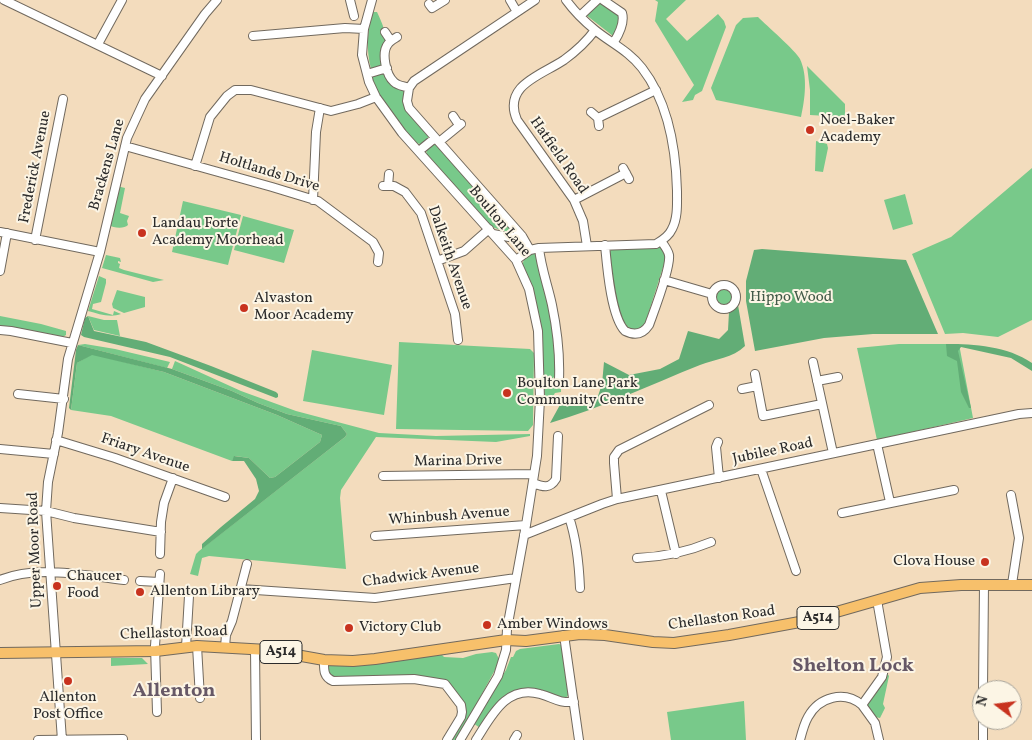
<!DOCTYPE html>
<style>
body{margin:0}
#map{position:relative;width:1032px;height:740px;overflow:hidden;background:#f3dcbd;font-family:Vollkorn,serif}
canvas{display:block}
.north{position:absolute;left:972px;top:680px;width:50px;height:50px;box-sizing:border-box;background:#fcf5e5;border:1px solid #a8a49b;border-radius:50%;rotate:285deg;font-size:14px;font-weight:700;line-height:20px;text-align:center;color:#2b2b2b}
.north::after{content:'';display:block;margin:auto;width:18px;height:22px;background:#c8321e;clip-path:polygon(50% 0,100% 100%,50% 72%,0 100%)}
</style>
<div id="map">
<canvas width="1032" height="740"></canvas>
<div class="north">N</div>
</div>
<script>
const context = document.querySelector('canvas').getContext('2d');
context.lineJoin = 'round';
function fillPath(path, color) {
  context.fillStyle = color;
  context.fill(path, 'evenodd');
}
function strokePath(path, color, width, dash) {
  context.strokeStyle = color;
  context.lineWidth = width;
  context.lineCap = dash ? 'butt' : 'round';
  context.setLineDash(dash || []);
  context.stroke(path);
}
function drawText(font, color, halo, rows, align = 'center') {
  context.font = font + ' Vollkorn,serif';
  context.lineWidth = 4;
  context.setLineDash([]);
  context.textBaseline = 'middle';
  context.strokeStyle = halo;
  context.fillStyle = color;
  for (const [text, x, y, turn = 0] of rows) {
    context.save();
    context.translate(x, y);
    context.rotate((+turn || 0) * Math.PI / 180);
    context.textAlign = isNaN(turn) ? turn : align;
    if (halo) context.strokeText(text, 0, 0);
    context.fillText(text, 0, 0);
    context.restore();
  }
}
const green = new Path2D(`
 M655,0H686L666,19L687,41L718,14L724,21L726,27L702,91L695,95L693,100L682,102L694,85L655,21L658,2Z
 M599,4H603L619,14L620,23L613,36L586,15L590,9Z
 M373,12H377C389,37 386,40 382,67L371,69C366,49 367,31 373,12Z
 M758,17C766,25 796,51 800,59C808,76 805,99 801,117L716,100L711,88L736,25L743,18Z
 M807,66L845,104V117L810,115V90Z
 M384,72L404,90L405,101L428,135V140C426,141 423,144 421,144C408,145 375,90 372,78L373,75Z
 M816,141L827,144L828,148L823,172L815,171Z
 M435,144L440,147L513,232L509,233L492,227L426,155L427,149Z
 M1032,168V320L998,337L963,333L945,334L912,254L951,237Z
 M117,186L125,188L120,213L129,216L127,221L128,225C124,229 114,228 108,225Z
 M905,194L913,224L893,230L884,200Z
 M183,201L241,215L228,265L172,252Z
 M243,216L294,230L284,263L234,250Z
 M658,245L663,247L666,258L645,324L640,330C634,331 629,331 625,326C615,316 611,267 609,252L613,248Z
 M535,252L548,295L554,334L556,375L552,379V385L561,386V392L555,393L552,398H545C542,353 543,307 523,266C522,258 528,254 535,252Z
 M106,255L120,258L121,262L118,261V263L120,264L119,268L124,270L164,280L153,282L102,268Z
 M99,276L106,279V283L101,302L93,304L92,309L113,315L114,311L121,314C110,318 99,314 88,311Z
 M714 297a10 10 0 1 1 20 0a10 10 0 1 1-20 0Z
 M117,290L145,297V307L124,313L113,308L112,304Z
 M0,316L41,324L66,331V335L61,338L0,328Z
 M88,316L104,320H117L120,336L94,330Z
 M399,342L530,349L534,353L533,425L528,431L396,429Z
 M85,344L115,349L170,362L167,368L78,345Z
 M899,344H959L973,418L877,440L857,348Z
 M312,350L392,365L384,415L303,401Z
 M92,354L164,372L277,415L322,435L320,442L275,477L270,478L249,458L235,456L232,461L111,416L71,410L77,363Z
 M175,361L241,391L296,411L379,433L436,436L530,434V436L496,442L376,437L341,490L340,498L346,569L209,556L202,558L198,576L190,574L196,554L199,551L345,437L347,434L341,426L287,414L258,403L232,391L172,369Z
 M559,644L564,646L570,693L565,699C552,696 512,691 502,699C493,706 487,718 480,728L473,723L506,670L511,657H513L516,651L520,649Z
 M492,652L496,653L499,659L496,668L457,740H450L463,718L449,684L341,679L329,677L327,668L330,664L442,655L444,657L463,658L476,654Z
 M111,658H142L148,664L111,666Z
 M887,673L889,676L883,704L885,708L880,718L875,717L867,707V704Z
 M744,701L746,740H671L667,712Z`);
const forest = new Path2D(`
 M762,249L906,260L938,334H873L824,338L755,351L746,301V281L754,250Z
 M738,305L745,346C733,358 715,359 700,365C650,385 601,408 550,423L561,403L582,405L597,399L602,384L604,362L629,375L660,369L679,359L688,331L719,339L728,330L729,312Z
 M88,316L94,331L146,342L211,366L276,392L278,394V397L276,398L170,357L84,337L81,335L85,318Z
 M946,344C975,344 1007,346 1032,363V371L1011,358L961,347L958,351L971,408H969L961,392L957,361L947,356Z
 M78,345L172,369L232,391L258,403L287,414L341,426L347,434L345,437L202,549V544L221,527L255,499L259,491L256,479L244,461H232L234,456L249,458L270,478L275,477L320,442L322,435L277,415L164,372L92,355L77,363L71,410L69,408L76,350Z`);
const minor = new Path2D(`
 M4,0L162,76
 M350,0L354,16
 M372,0L364,29L362,55L369,82L376,97L402,133L516,260L529,289L538,331L540,399L537,456L526,525L507,629L506,650L498,676L460,740
 M510,0L517,12
 M603,0L622,13C625,23 619,34 614,42
 M429,4L432,8L445,0
 M580,16L597,0
 M385,32L391,41
 M253,36L345,28L364,29
 M397,37C394,39 390,41 388,44C381,53 386,75 394,82C398,86 404,86 409,88L407,101L409,108L522,236L530,250
 M98,44L122,0
 M367,74L387,68
 M409,88L414,81L535,0
 M591,112L598,118L599,126
 M453,116L459,125
 M598,118L656,90
 M439,142L461,124
 M125,146L272,187L318,201L373,242L379,253L378,262
 M419,151L435,138
 M195,166L210,117L227,96L235,90H251L331,111L358,104L376,97
 M623,168L629,179
 M383,186H394L405,192L421,213L455,314L458,340
 M388,186L389,174
 M313,200L316,132L320,108
 M574,200L626,173
 M0,232L100,252
 M493,234L509,237L522,236
 M35,240L63,99
 M605,245C607,266 611,317 625,331C635,336 643,334 649,325C654,311 671,268 669,255C668,250 664,245 661,241
 M587,246L583,221L574,200L517,120C502,85 542,75 564,60C575,52 587,41 595,30
 M539,248C541,268 548,286 552,305C557,329 560,355 559,380
 M516,260L530,250L539,248L656,244C663,240 669,236 672,229C678,218 677,203 677,191C676,149 669,103 642,68C629,51 611,43 595,30C584,21 574,11 566,0
 M437,261L464,251L489,229
 M0,271L7,233
 M664,280L712,294
 M712 297a12 12 0 1 1 24 0a12 12 0 1 1-24 0Z
 M0,330L11,331L72,343
 M813,362L833,453
 M755,374L763,416L822,404
 M817,381L838,377
 M742,389L757,386
 M18,394L64,399
 M56,440L115,458L225,497
 M718,442L716,447L719,478
 M877,444L890,502
 M0,449L54,454
 M761,469L796,571
 M383,476L534,474
 M533,483C543,487 550,489 556,479L558,436
 M661,491L676,554
 M1011,495L1019,538L1012,584
 M617,499L614,463V457L619,450L709,405
 M0,508L46,511L74,518L161,532
 M842,513L954,490
 M569,517C577,541 579,563 580,588
 M524,535L602,504L617,499L1019,414L1032,413
 M375,536L526,525
 M160,554L161,522L164,503L173,478
 M637,558C663,557 687,552 711,542
 M0,580C38,564 85,576 124,580
 M140,581L159,582
 M241,589L375,598L516,578
 M877,600L887,657L882,677L862,705L875,723L879,740
 M564,635L579,740
 M197,646L200,698
 M186,647L189,596
 M225,647L226,635L232,621L247,564
 M255,649L256,740
 M324,660C324,669 323,677 333,681L414,679L445,684L461,705L462,712L461,717L447,740
 M983,690L984,584
 M157,712L155,646L160,574
 M38,740L123,739
 M62,740L46,511L48,482L58,433L68,359L100,252L127,138L145,99L205,14L217,0
 M476,740C491,717 506,684 540,694C555,698 557,703 574,702
 M514,740L517,735
 M800,740C802,732 804,724 808,717C819,697 844,690 862,705
 M983,740V720`);
const major = new Path2D(`
 M0,653L156,651L197,646L268,650L324,660L353,661L375,659L506,640L526,641L580,634L605,635L653,642L674,643L729,635L805,621L920,588L961,585H1032`);
const markers = [
 [810,130,5,"#c8321e"],
 [142,233,5,"#c8321e"],
 [244,308,5,"#c8321e"],
 [507,393,5,"#c8321e"],
 [985,562,5,"#c8321e"],
 [57,586,5,"#c8321e"],
 [140,592,5,"#c8321e"],
 [487,625,5,"#c8321e"],
 [349,628,5,"#c8321e"],
 [68,681,5,"#c8321e"]
];
const shields = [
 [818,618,42],
 [281,652,42]
];
const shieldNames = [
 ["A514",818,618],
 ["A514",281,652]
];
const poiNames = [
 ["Noel-Baker",820,121],
 ["Academy",820,138],
 ["Landau Forte",152,224],
 ["Academy Moorhead",152,241],
 ["Alvaston",254,299],
 ["Moor Academy",254,316],
 ["Boulton Lane Park",517,384],
 ["Community Centre",517,401],
 ["Clova House",975,562,"right"],
 ["Chaucer",67,577],
 ["Food",67,594],
 ["Allenton Library",150,592],
 ["Amber Windows",497,625],
 ["Victory Club",359,628],
 ["Allenton",68,698,"center"],
 ["Post Office",68,715,"center"]
];
const streetNames = [
 ["Hatfield Road",558,156,55],
 ["Brackens Lane",108,165,-74],
 ["Frederick Avenue",36,167,-79],
 ["Holtlands Drive",269,173,17],
 ["Boulton Lane",499,222,50],
 ["Dalkeith Avenue",449,258,71],
 ["Jubilee Road",773,452,-12],
 ["Friary Avenue",145,454,19],
 ["Marina Drive",458,462,-1],
 ["Whinbush Avenue",449,517,-4],
 ["Upper Moor Road",36,550,-92],
 ["Chadwick Avenue",421,576,-7],
 ["Chellaston Road",722,619,-8],
 ["Chellaston Road",174,634,-2]
];
const parkNames = [
 ["Hippo Wood",791,298]
];
const districtNames = [
 ["Shelton Lock",853,667],
 ["Allenton",174,692]
];
fillPath(green, '#78c98a');
fillPath(forest, '#62ad76');
strokePath(minor, '#71695e', 10);
strokePath(major, '#71695e', 12);
strokePath(minor, '#fff', 8);
strokePath(major, '#f7c06b', 10);
for (const [x, y, r, color] of markers) {
  const dot = new Path2D();
  dot.arc(x, y, r, 0, 2 * Math.PI);
  context.fillStyle = color;
  context.fill(dot);
  strokePath(dot, '#fcf5e5', 2);
}
for (const [x, y, w] of shields) {
  const box = new Path2D();
  box.roundRect(x - w / 2, y - 11.5, w, 23, 4);
  context.fillStyle = '#fcf5e5';
  context.fill(box);
  strokePath(box, '#2b2b2b', 1);
}
drawText('bold 14px', '#2b2b2b', null, shieldNames);
drawText('15px', '#2b2b2b', '#fcf5e5', poiNames, 'left');
drawText('15px', '#2b2b2b', '#fcf5e5', streetNames);
drawText('15px', '#425a48', '#fcf5e5', parkNames);
drawText('bold 20px', '#665866', '#fcf5e5', districtNames);
</script>
